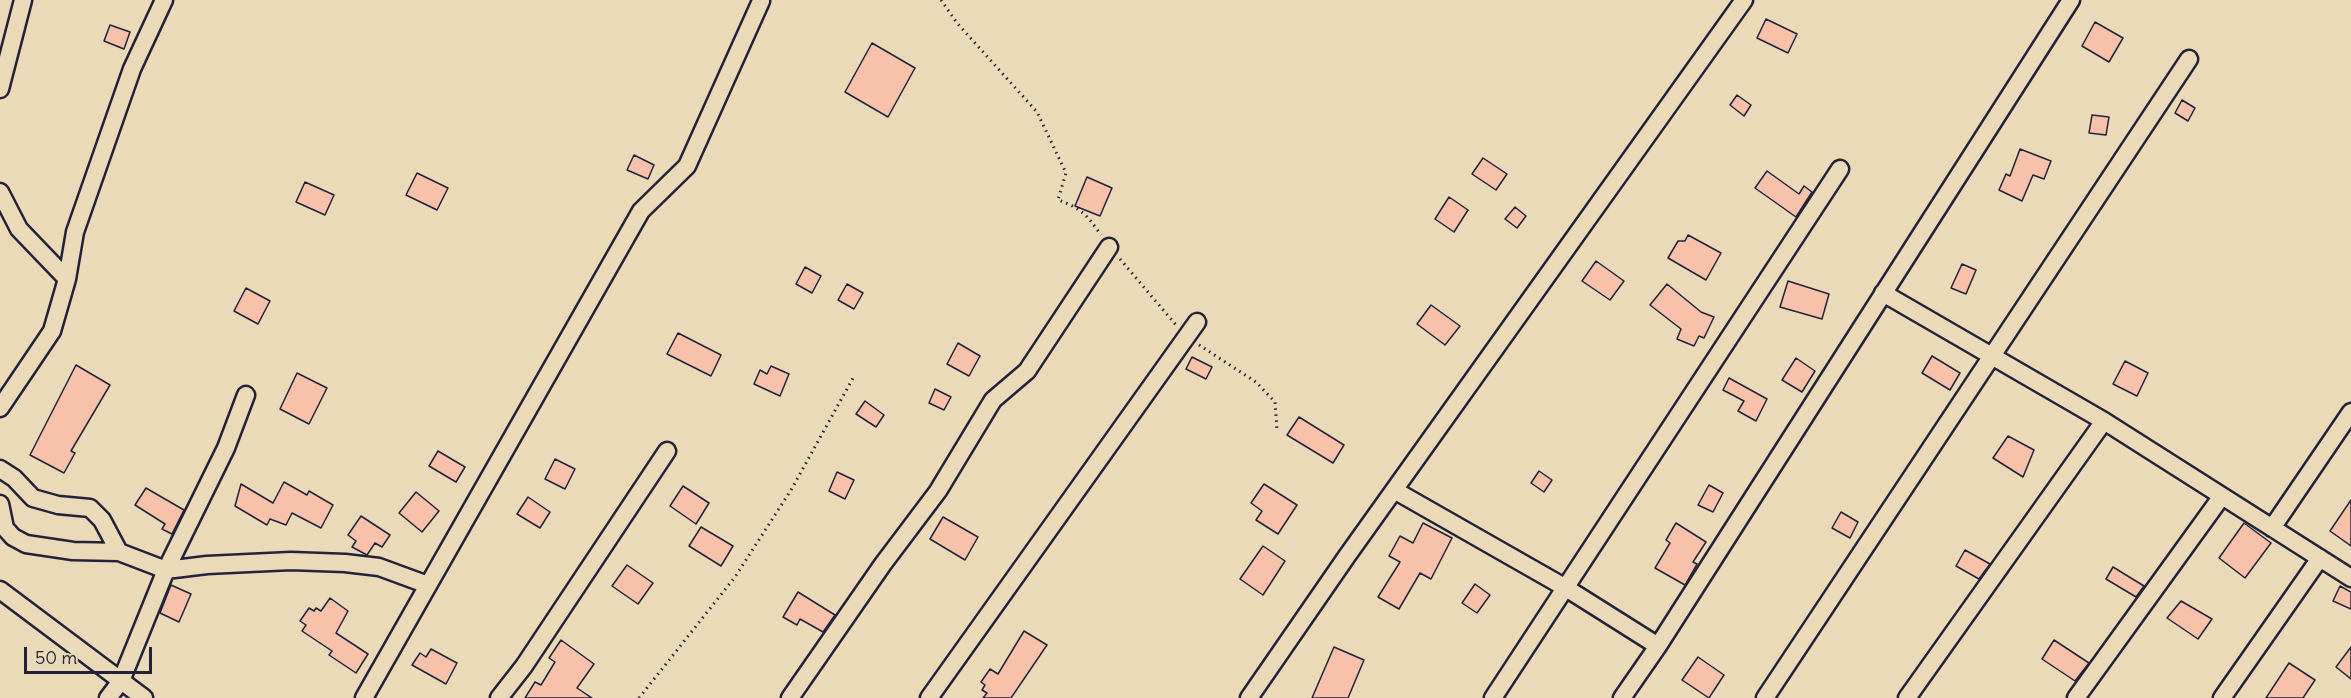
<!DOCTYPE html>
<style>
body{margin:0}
#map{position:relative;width:2351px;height:698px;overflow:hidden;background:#ebdab7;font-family:Delius,sans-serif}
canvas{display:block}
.scale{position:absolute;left:24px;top:647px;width:128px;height:27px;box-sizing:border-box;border:3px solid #22223b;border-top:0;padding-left:8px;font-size:18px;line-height:21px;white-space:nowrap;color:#22223b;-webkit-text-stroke:4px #ebdab7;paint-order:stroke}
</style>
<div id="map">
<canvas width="2351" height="698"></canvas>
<div class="scale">50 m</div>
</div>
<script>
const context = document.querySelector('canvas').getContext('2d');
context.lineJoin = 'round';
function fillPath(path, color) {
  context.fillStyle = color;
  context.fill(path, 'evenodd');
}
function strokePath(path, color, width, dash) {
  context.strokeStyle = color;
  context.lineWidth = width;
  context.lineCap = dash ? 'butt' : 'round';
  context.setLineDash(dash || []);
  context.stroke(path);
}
const building = new Path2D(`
 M1766,19L1797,34L1788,53L1757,38Z
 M2095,22L2123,38L2109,62L2082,46Z
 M110,25L130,32L124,49L104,41Z
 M872,43L915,68L888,117L845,92Z
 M1737,95L1751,105L1744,116L1730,105Z
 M2182,100L2195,108L2188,121L2175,113Z
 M2092,115L2109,117L2106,135L2089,133Z
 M2020,149L2051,161L2044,179L2033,175L2022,201L1999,190L2006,174L2010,176Z
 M634,155L654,165L648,179L627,170Z
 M1483,158L1507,174L1496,190L1472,174Z
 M1767,171L1799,194L1804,186L1812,192L1796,217L1755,188Z
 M417,173L448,188L437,210L406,195Z
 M1087,177L1112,188L1100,216L1075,206Z
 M305,182L334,195L325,215L296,202Z
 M1449,197L1468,210L1454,232L1435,219Z
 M1515,207L1526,216L1517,228L1505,219Z
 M1688,235L1721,253L1706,280L1668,258L1678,241H1685Z
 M1596,261L1624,281L1610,300L1582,281Z
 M1962,264L1976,270L1966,294L1951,288Z
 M805,267L821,276L812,293L796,284Z
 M1788,281L1829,294L1822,319L1780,307Z
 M847,284L863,293L854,309L838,300Z
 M1667,284L1701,312L1714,317L1704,338L1699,336L1694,346L1677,339L1681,329L1650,305Z
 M246,288L270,301L258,324L234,311Z
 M1431,305L1460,326L1445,345L1417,324Z
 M678,333L721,355L711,376L667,354Z
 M958,343L980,356L969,376L947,364Z
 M1932,356L1960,373L1950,390L1922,373Z
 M1192,357L1212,367L1206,379L1186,369Z
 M1796,358L1815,371L1802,392L1782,380Z
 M2125,361L2148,373L2137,396L2113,384Z
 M76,365L110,385L71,451L75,453L64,473L30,455Z
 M771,366L789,374L780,396L754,384L760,370L767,374Z
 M297,373L327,388L309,424L280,409Z
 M1729,378L1767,399L1756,421L1738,411L1744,401L1723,390Z
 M935,389L951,397L944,410L929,403Z
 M865,401L884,415L876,427L856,414Z
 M1299,417L1344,445L1333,463L1287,435Z
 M2008,436L2034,450L2023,477L1993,458Z
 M438,451L465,467L456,482L429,466Z
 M555,459L575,469L565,489L545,479Z
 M1539,471L1552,480L1544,492L1531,483Z
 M837,472L854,480L845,499L829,491Z
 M284,482L307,495L309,491L333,505L321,528L292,513L286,525L270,519L267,525L235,506L241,484L273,503Z
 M1264,484L1297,505L1278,534L1256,520L1262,511L1251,503Z
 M1709,485L1723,493L1713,512L1698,505Z
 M683,486L709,503L696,524L670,506Z
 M146,488L184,510L172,534L162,529L165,524L135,505Z
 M416,492L439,511L422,532L399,513Z
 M528,497L550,512L540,528L517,514Z
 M2351,500V546L2330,531Z
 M1841,512L1858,522L1850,538L1832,528Z
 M361,516L390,535L382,547L375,543L367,555L352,547L356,541L348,535Z
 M943,517L978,537L965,560L930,539Z
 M1423,523L1452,538L1431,579L1420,573L1399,609L1378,597L1400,562L1389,556L1400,536L1413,543Z
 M1676,523L1706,542L1693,562L1697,564L1685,585L1655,568L1670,543L1666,540Z
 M2244,523L2271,543L2245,578L2219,558Z
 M701,527L733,546L721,566L689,546Z
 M1263,546L1285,561L1263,595L1240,579Z
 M1965,550L1990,564L1979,579L1956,566Z
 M627,565L653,583L638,604L612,586Z
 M2113,567L2144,586L2136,597L2106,579Z
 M1475,584L1490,595L1477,613L1462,603Z
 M171,585L191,594L179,622L160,613Z
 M2340,586L2351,592V609L2333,601Z
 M798,592L835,615L823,632L800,619L797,625L783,617Z
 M330,598L348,611L336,633L368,654L356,673L329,655L332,651L302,631L306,625L300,621L309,608L314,611L316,608L321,611Z
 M2181,601L2212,619L2198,639L2167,618Z
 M1024,631L1047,645L1011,698H983L987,693L982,690L985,685L981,682L990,669L998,674Z
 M561,640L594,664L577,688L592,698H525L535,682L541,685L555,662L549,658Z
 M2054,640L2089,663L2075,681L2042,659Z
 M1334,647L1364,660L1348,698H1312Z
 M2351,647V679L2336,667Z
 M431,649L457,663L446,684L412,665L420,653L426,657Z
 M1698,657L1724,675L1709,698L1682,680Z
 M2289,663L2315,680L2303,698H2266Z`);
const path = new Path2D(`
 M941,0L957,23L1037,112L1066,173L1058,200C1081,208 1087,215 1101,235
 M1120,259L1176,325
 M1199,345L1256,382L1275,402L1277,430
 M639,698L735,577L791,490L853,378`);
const street = new Path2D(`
 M0,89L23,0
 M0,192L19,229L67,279
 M1883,293L2104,421L2351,578
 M0,408L52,331L67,279L75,232L132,69L164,0
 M0,469L14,478L33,498L58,505L90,508L102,520L119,552
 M1394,490L1566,588L1658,646
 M0,504L5,528L13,537L26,544L73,551L119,552L166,570L207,565L291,561L345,563L379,567L428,585
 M2272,528L2351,412
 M0,590L144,698
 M108,698L121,681L166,570L226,448L246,395
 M364,698L641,211L687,166L761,1
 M499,698L524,666L667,451
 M790,698L883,564L938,491L993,400L1027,371L1109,247
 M929,698L1197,322
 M1249,698L1347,556L1744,0
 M1493,698L1840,169
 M1622,698L1658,646L2071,0
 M1765,698L2189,59
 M1907,698L2104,421
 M2076,698L2222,496
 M2222,698L2320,558`);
fillPath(building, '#f7c1aa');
strokePath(building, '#22223b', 1.5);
strokePath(street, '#22223b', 21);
strokePath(path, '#22223b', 3, [1.5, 4.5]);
strokePath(street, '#ebdab7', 16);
</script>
